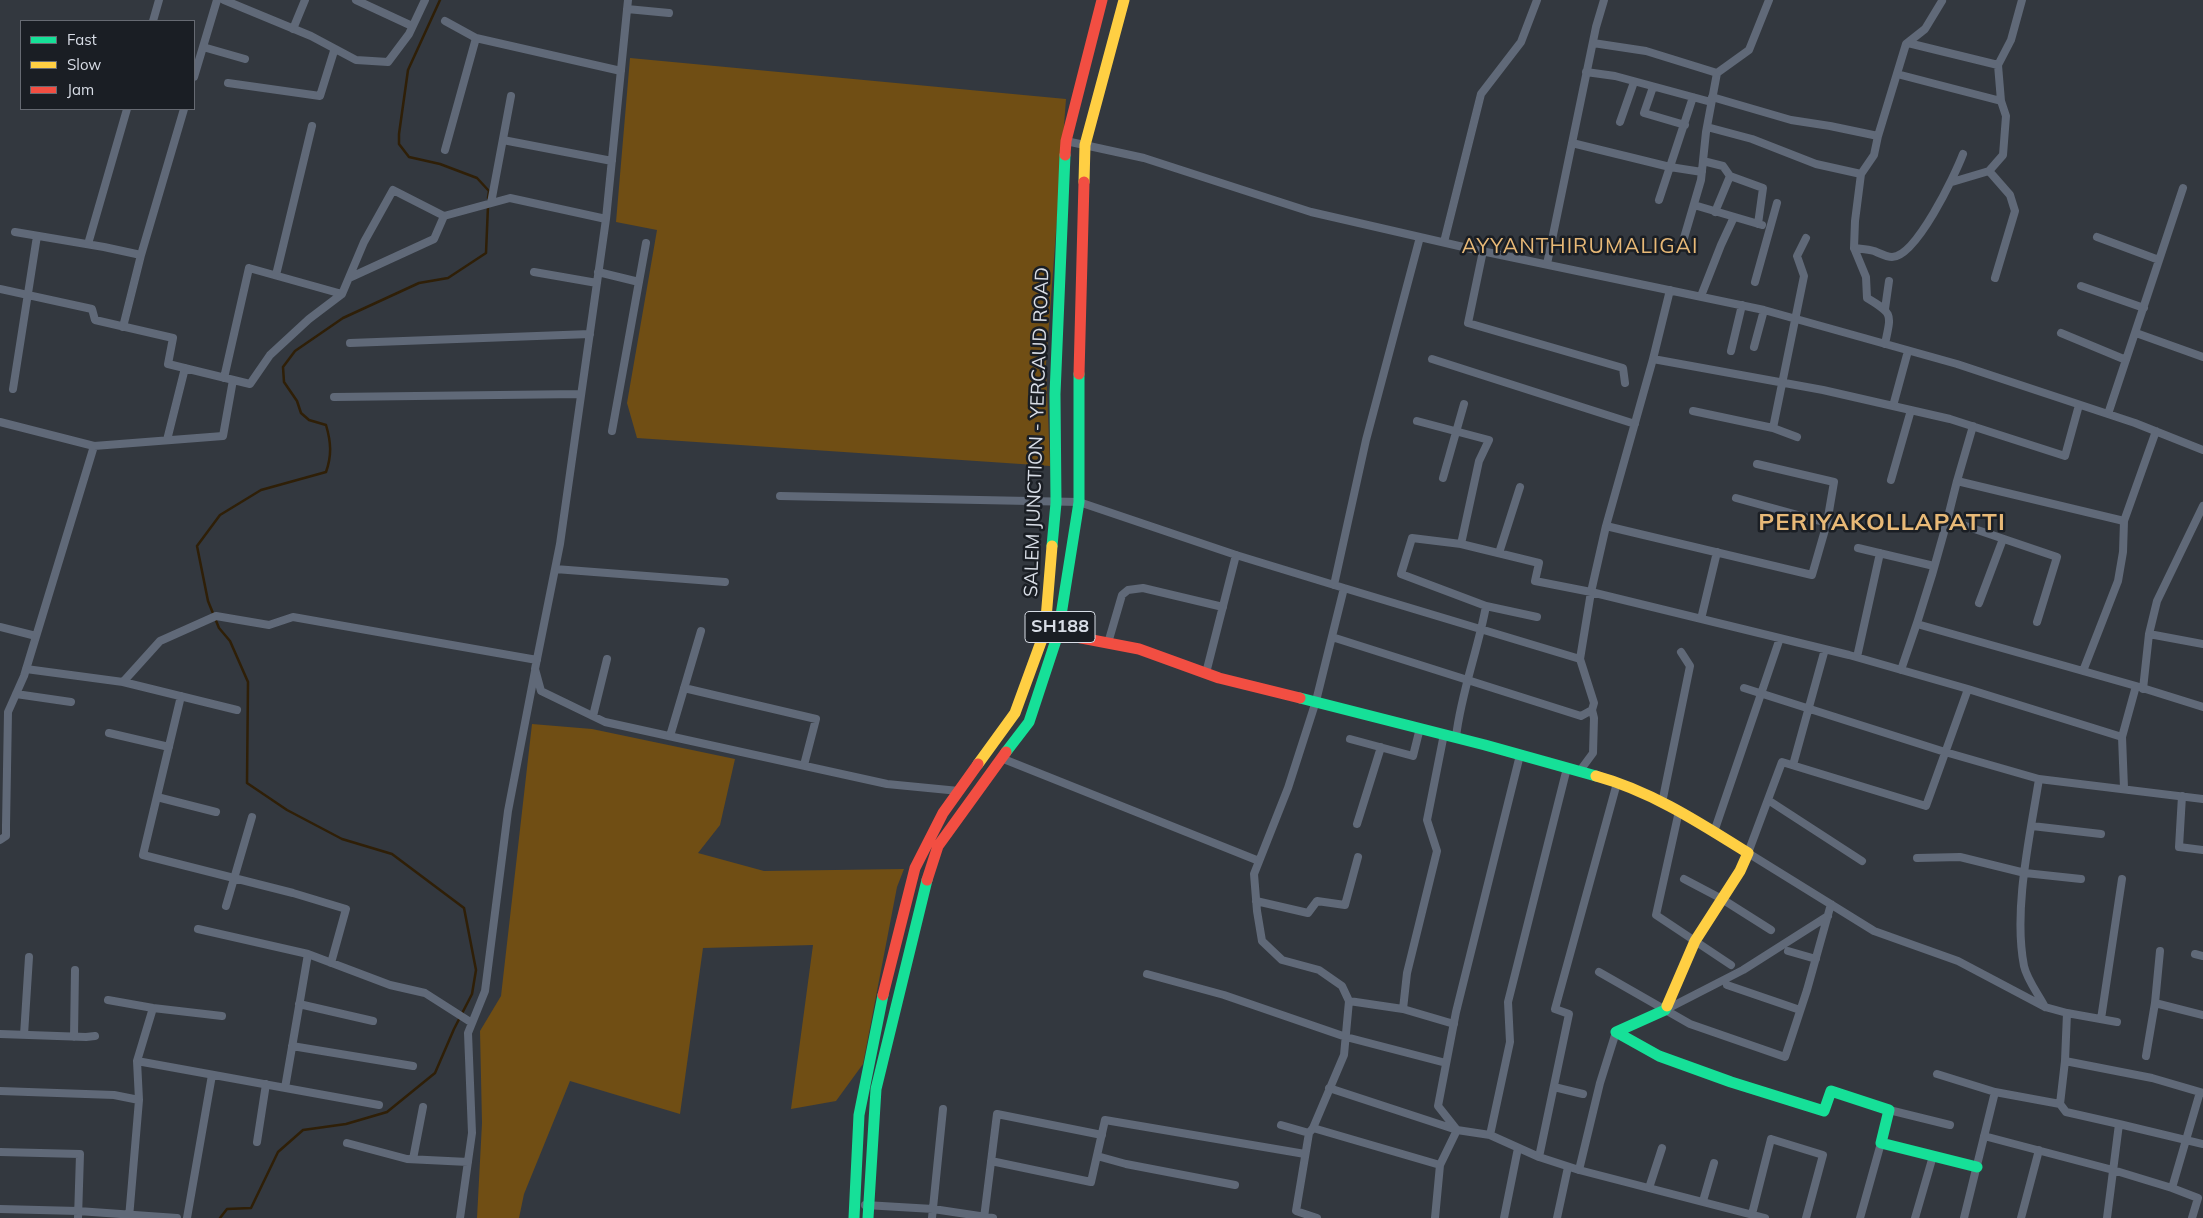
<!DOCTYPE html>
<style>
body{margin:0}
#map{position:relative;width:2203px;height:1218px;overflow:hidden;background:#33383f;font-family:Mulish,sans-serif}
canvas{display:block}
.legend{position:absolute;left:20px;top:20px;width:175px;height:90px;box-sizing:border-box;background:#1a1e24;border:1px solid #666a72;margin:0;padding:6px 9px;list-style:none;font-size:15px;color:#d8dde6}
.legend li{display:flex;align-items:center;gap:10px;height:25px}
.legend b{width:25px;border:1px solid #666a72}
</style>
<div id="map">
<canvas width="2203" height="1218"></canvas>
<ul class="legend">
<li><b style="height:6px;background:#16e098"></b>Fast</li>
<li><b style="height:6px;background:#ffcf43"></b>Slow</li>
<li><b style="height:6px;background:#f24e42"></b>Jam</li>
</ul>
</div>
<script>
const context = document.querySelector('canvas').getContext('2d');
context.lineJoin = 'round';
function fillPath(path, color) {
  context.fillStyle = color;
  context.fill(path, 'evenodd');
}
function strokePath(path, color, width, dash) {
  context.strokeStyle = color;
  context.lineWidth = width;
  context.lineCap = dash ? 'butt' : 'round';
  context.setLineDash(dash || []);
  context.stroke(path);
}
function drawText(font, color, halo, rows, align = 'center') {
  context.font = font + ' Mulish,sans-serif';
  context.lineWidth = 5;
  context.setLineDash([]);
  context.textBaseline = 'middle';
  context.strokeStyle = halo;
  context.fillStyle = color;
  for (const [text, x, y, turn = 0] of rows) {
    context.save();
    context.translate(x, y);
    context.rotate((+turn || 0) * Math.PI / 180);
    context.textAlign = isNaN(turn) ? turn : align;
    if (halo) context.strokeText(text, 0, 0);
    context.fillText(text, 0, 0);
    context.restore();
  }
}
const green = new Path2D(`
 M630,58L1066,99L1046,364L1050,466L637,438L627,403L657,230L616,222Z
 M532,724L592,729L735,759L720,825L698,853L764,871L904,869L897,887L863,1064L836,1101L791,1109L813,945L703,948L680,1114L570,1081L524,1194L519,1218H477L482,1123L480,1031L501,996Z`);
const stream = new Path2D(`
 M440,0L408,70L399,134V144L409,157L440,164L477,178L489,191L488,198
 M220,1218L227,1209L251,1208L278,1152L303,1130L346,1124L387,1112L435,1073L454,1029L472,994L476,970L464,908L392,854L342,839L287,810L247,783L248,682L230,641L219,628L208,601L197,546L220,515L261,490L326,472C332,455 331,442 326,425L309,420L301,413L297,401L284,382L283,367L295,351L343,318L419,283L448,278L486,253L488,206`);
const street = new Path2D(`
 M224,0L311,36L356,60L388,62L409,34L425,0
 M356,0L412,26
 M628,0L606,219L560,544L535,669L541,691L605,722L887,784L959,791
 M627,9L669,13
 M153,21L159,0
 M445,21L476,38L445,150
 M293,29L305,0
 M476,38L621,71
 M1593,43L1646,51L1717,73
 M1908,43L1998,65
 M203,47L245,59
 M1586,72L1615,76L1711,102
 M1897,74L2001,101
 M194,77L217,0
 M228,83L320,96L334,51
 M1653,87L1644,113L1685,125
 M1712,97L1791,120L1830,126L1878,136
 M1620,122L1634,82
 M1707,127L1752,139L1816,164L1861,174
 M503,140L612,161
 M1066,141L1144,158L1311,212L1472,249L1764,310L1957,364L2135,423L2203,450
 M1572,143L1670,167L1702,172
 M1703,161L1723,166L1730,176L1763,188L1758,224
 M1989,171L2010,195L2015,211L1995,278
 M1952,182L1989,171L2003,155L2006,116L2001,101L1998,65L2011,40L2022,0
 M1659,200L1693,97
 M491,203L511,96
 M1694,205L1762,225
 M1715,212L1730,176
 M15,232L104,247L141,255
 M2097,237L2159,260
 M1684,238L1701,180L1706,132L1717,73L1749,50L1769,0
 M1444,242L1481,94L1521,42L1537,0
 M88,244L127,109
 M1854,248C1861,249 1867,249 1874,251C1879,253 1887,257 1892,257C1916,257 1955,175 1963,154
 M1483,251L1468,323L1623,368L1625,383
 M1547,264L1596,27L1604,0
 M534,272L597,283
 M598,272L639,282
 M276,275L312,126
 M349,278L434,239L444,216
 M1755,282L1777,203
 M2081,286L2144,308
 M0,289L92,309L95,320L173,338L168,364L250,384L270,355L309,319L342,294L364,242L393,190L444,216L510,198L606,219
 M1701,296L1721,245L1734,217
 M1885,309L1889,281
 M123,327L141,255L184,109
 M2061,333L2126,360
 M2136,333L2203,357
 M350,343L590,334
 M1885,344C1891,314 1894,314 1867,298L1866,277L1854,248L1855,221L1861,174L1874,155L1878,136L1906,44L1925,29L1942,1
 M1754,347L1764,310
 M1731,351L1742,305
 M1432,359L1635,424
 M1653,359L1670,290
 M224,378L249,268L342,294
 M13,389L37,236
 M334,397L581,394
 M1893,406L1908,351
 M1693,411L1773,428L1797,437
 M2108,414L2183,188
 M1417,421L1489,440L1479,461L1461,544L1412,538L1401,574L1486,606L1537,617
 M0,422L94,446
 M1973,426L1957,481L2124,521L2156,431
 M1773,428L1804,276L1797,256L1806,238
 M612,431L646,243
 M167,440L185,368
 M1443,478L1464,404
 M1891,480L1911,410
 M780,496L1079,502L1236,555L1344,588L1316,701L1288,788L1254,874L1257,911L1262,941L1282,960L1319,970L1342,986L1349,1001L1344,1055L1313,1128
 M1736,498L1827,523
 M1948,520L2057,557L2037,622
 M1606,526L1812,575L1827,523L1834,482L1757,464
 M1461,544L1539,563L1535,581L1591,592L1849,655L1968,689
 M1858,548L1934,566
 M1499,553L1520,487
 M555,569L725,582
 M1334,585L1366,440L1420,237
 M1344,588L1580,659L1591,592L1606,526L1653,359L1823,390L1950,419L2065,456L2079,405
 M1979,603L2003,539
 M1701,619L1717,552
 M1917,624L2136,686
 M0,627L36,636
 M2149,634L2203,644
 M1332,637L1581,716L1592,710
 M1108,643L1122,595L1128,590L1143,588L1223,607
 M1857,657L1880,553
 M26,669L123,682
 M1901,670C1923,608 1942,545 1957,481
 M2083,671L2118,581L2123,552L2124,521
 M1206,673L1236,555
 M684,688L816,719L804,765
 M1744,688L1945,752L2039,779
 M2143,689L2149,634L2157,601L2203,506
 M16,694L71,702
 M181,696L143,855L293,893L346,909L331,963
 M237,710L123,682L160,641L216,616L269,625L293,617L537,660
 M593,716L607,659
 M109,733L169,747
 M1444,734L1427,820L1437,851L1407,973L1403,1009L1454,1024
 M670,736L701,631
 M1456,737C1461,693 1478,650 1486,606
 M2122,737L2124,788
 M1350,739L1413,756L1420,728
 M1001,758L1259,861
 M1793,765L1825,649
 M1579,772L1593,753L1594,718L1592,710L1594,703L1580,659
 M2182,796L2179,847L2203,850
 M157,797L216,812
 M1768,800L1862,861
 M1662,803L1690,666L1681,652
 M1679,811L1656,915L1731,965
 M1357,824L1381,747
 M2032,826L2101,834
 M1714,832L1780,638
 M0,840L6,836V826L8,712L24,676L94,446L223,436L233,380
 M1917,858L1960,857L2025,873L2081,879
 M1684,879L1722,899L1771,930
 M1256,901L1308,913L1317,901L1345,905L1358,857
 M226,906L252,817
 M198,929L308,954L390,985L425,993L472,1023
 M1788,951L1816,959
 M2195,954L2203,956
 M1599,972L1690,1024L1785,1057L1807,990L1831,904
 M1147,974L1224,995L1346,1037L1446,1063
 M1727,985L1800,1010
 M108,1000L153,1008L222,1016
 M1349,1001L1403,1009
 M2155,1003L2203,1015
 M299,1004L373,1021
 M2045,1007C2039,995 2027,980 2024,966C2013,910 2030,836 2039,779L2203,799
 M1665,1010L1743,970L1828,916
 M2067,1013L2117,1022
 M2101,1019L2122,879
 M0,1034L86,1037L95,1036
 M24,1035L29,957
 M74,1037L75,970
 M292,1046L413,1066
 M2146,1056L2155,1003L2160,951
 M137,1061L379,1105
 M2065,1061L2067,1013L2045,1007L1958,961L1874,931L1748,853L1782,762L1926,806L1968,689L2122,737L2136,686L2203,707
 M1937,1074L1995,1092
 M1554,1087L1583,1094
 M285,1088L308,954
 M1329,1088L1457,1130L1438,1106L1456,1012L1520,755
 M0,1091L114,1095L139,1100
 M2060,1104L2066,1112L2119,1124L2107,1218
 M1889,1110L1950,1125
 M2119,1124L2203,1144
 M1281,1125L1309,1133L1313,1128L1440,1165L1435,1218
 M1309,1133L1296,1211L1317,1218
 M1490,1135L1510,1042L1508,1002L1567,768
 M1984,1136L2113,1170L2172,1188
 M257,1142L266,1084
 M347,1143L407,1159L468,1162
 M0,1152L80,1154L78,1218
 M1097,1156L1126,1164L1235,1185
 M1539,1157L1569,1014L1555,1009L1617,783
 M413,1159L423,1107
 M991,1161L1091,1182L1105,1120L1305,1154
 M1440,1165L1457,1130L1490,1135L1539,1157L1579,1170L1765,1218
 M1579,1170L1600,1083L1616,1032
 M1649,1188L1662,1148
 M1703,1201L1714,1163
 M865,1205L933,1209L993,1218
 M0,1209L78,1211L177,1218
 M1752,1214L1771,1139L1823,1155L1806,1218
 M129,1218L139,1100L137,1061L153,1008
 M187,1218L212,1075
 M460,1218L472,1133L468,1033L485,991L508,811L535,671
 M932,1218L943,1109
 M984,1218L997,1114L1102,1135
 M1504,1218L1518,1148
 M1557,1218L1568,1167
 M1860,1218L1881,1143
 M1915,1218L1933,1156
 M1964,1218L1995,1092L2060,1104L2065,1061L2152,1078L2203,1093
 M2021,1218L2039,1150
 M2192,1218L2198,1198L2172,1188L2200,1092`);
const fast = new Path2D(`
 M1052,546L1056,503L1055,394L1065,155
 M1300,698L1485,745L1596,776
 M1006,752L1029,722L1058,634L1079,502V374
 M1667,1006L1665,1010L1616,1032L1659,1056L1731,1082L1824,1111L1831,1091L1889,1110L1881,1143L1977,1167
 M854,1218L859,1115L883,995
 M868,1218L876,1089L927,880`);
const slow = new Path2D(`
 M1084,182L1085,145L1124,0
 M978,764L1015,713L1045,631L1052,546
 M1596,776C1651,791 1700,823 1748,853L1740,871L1695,941L1667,1006`);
const jam = new Path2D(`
 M1065,155L1066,141L1102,0
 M1079,374L1084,182
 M1045,631L1139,649L1219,678L1300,698
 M927,880L938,846L1006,752
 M883,995L915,868L943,813L978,764`);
const shields = [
 [1060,627,70]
];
const shieldNames = [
 ["SH188",1060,627]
];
const streetNames = [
 ["SALEM JUNCTION - YERCAUD ROAD",1037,432,-88]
];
const quarterNames = [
 ["AYYANTHIRUMALIGAI",1580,247]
];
const districtNames = [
 ["PERIYAKOLLAPATTI",1882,523]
];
fillPath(green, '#704e14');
strokePath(stream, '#2f1f07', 2.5);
strokePath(street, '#606978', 8);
strokePath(fast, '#16e098', 11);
strokePath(slow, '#ffcf43', 11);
strokePath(jam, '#f24e42', 11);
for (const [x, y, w] of shields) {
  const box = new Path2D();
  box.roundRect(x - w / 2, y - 15.5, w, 31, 4);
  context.fillStyle = '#1a1e24';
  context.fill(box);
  strokePath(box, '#d8dde6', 1);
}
drawText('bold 18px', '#d8dde6', null, shieldNames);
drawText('19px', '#d8dde6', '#1a1e24', streetNames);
context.letterSpacing = '1px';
drawText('21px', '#e8b977', '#1a1e24', quarterNames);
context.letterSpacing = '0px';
context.letterSpacing = '1px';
drawText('bold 24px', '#e8b977', '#1a1e24', districtNames);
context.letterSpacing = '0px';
</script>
